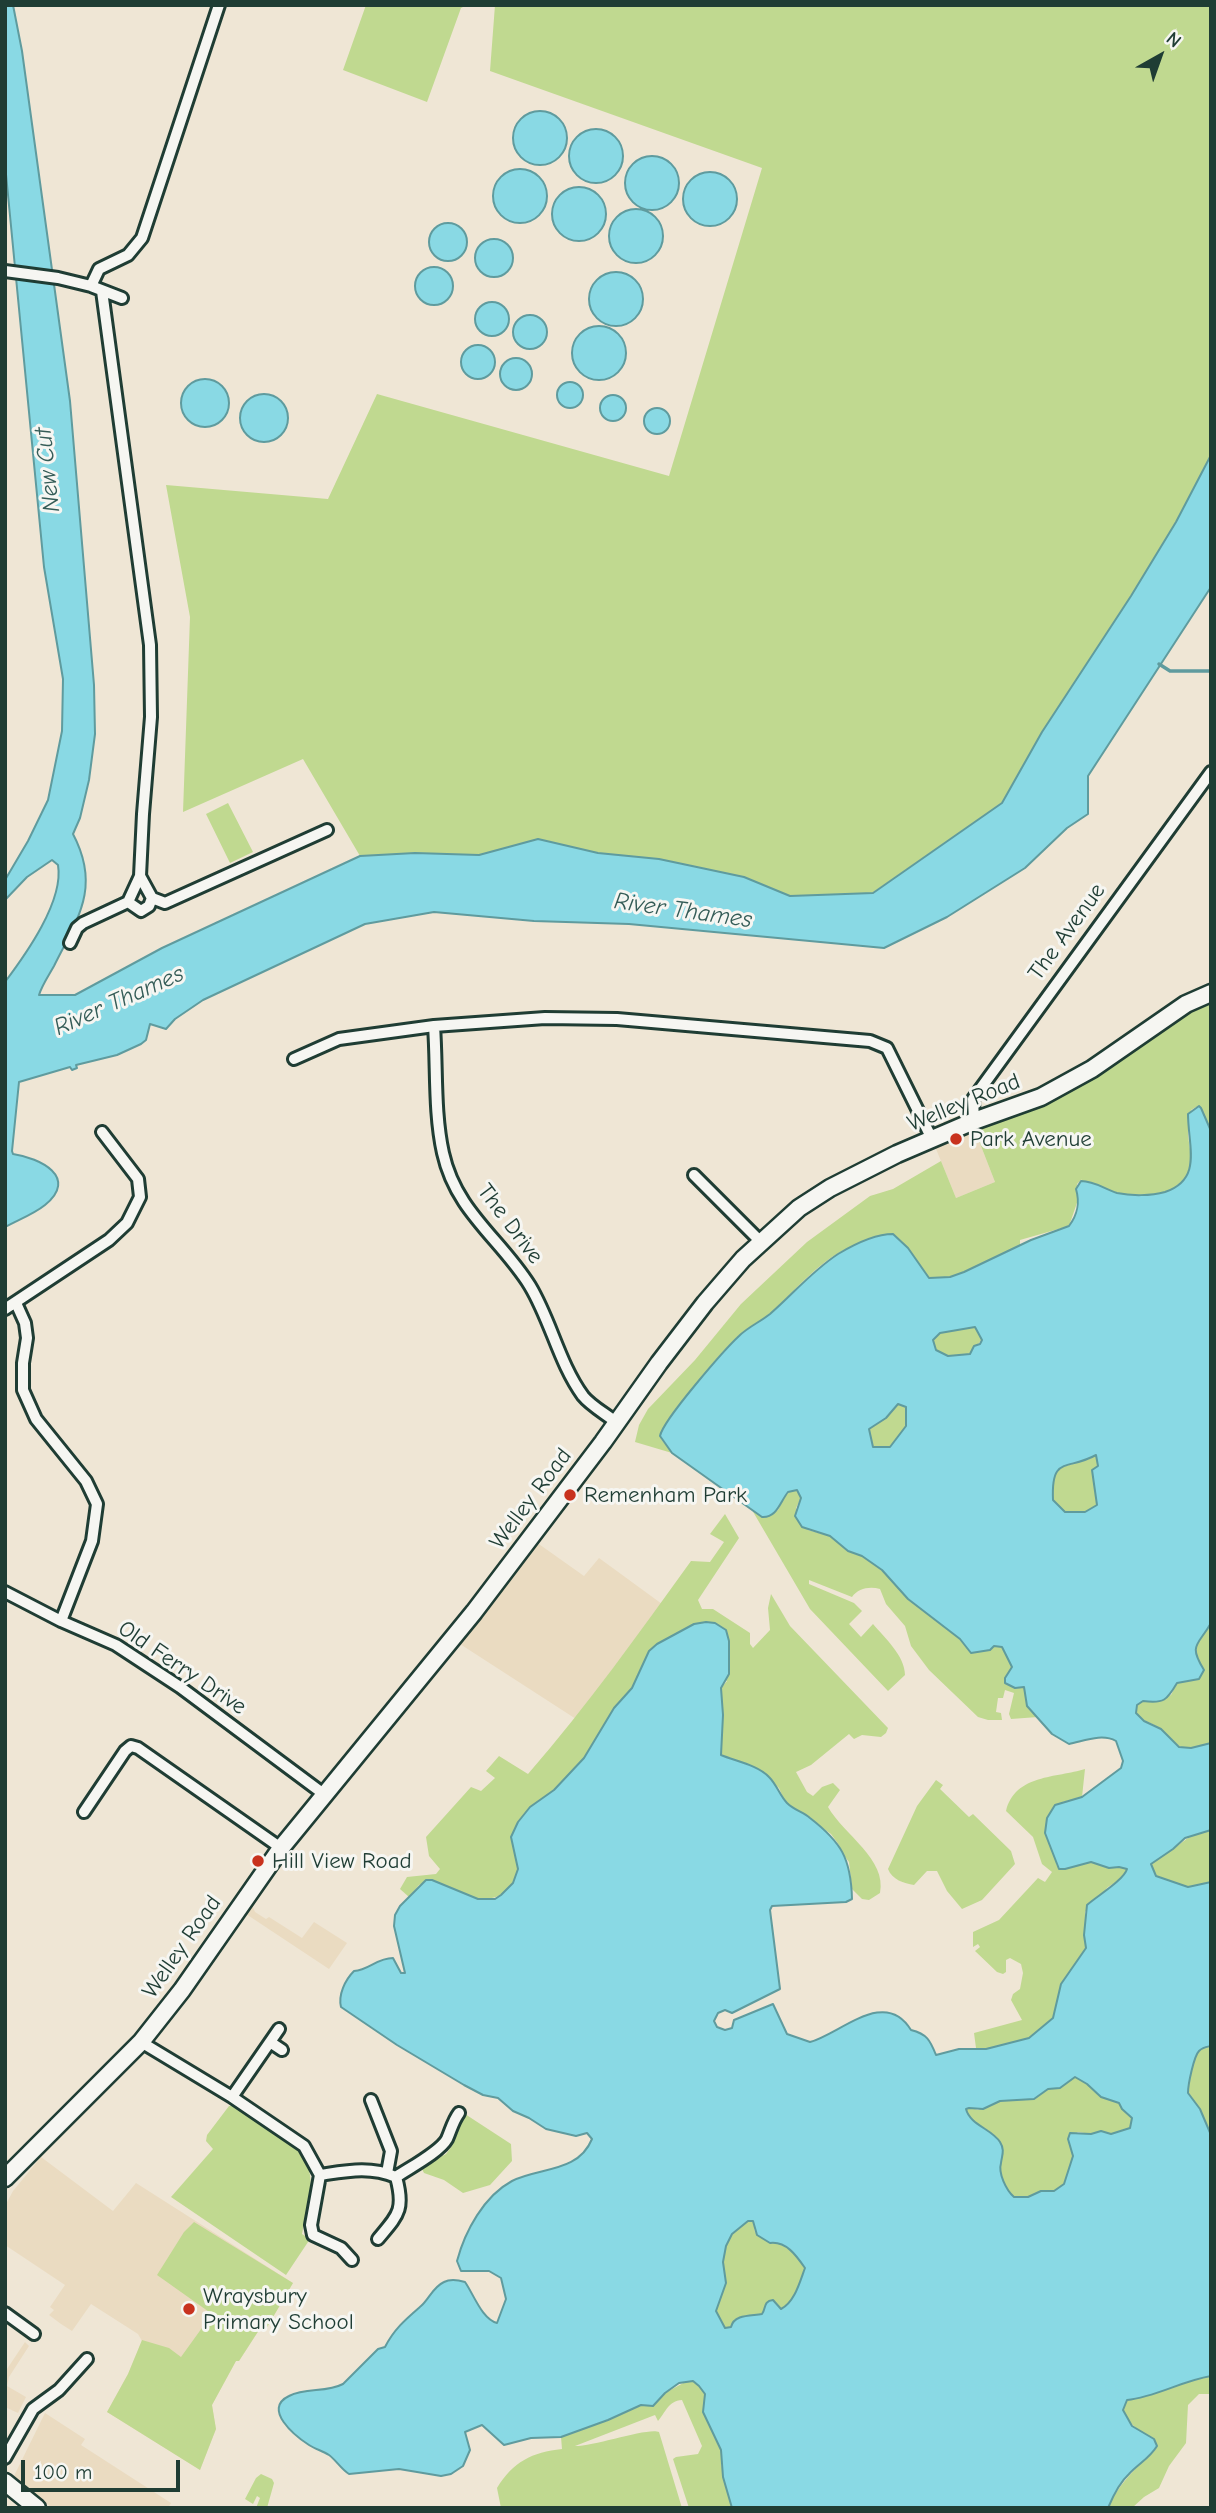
<!DOCTYPE html>
<style>
body{margin:0}
#map{position:relative;width:1216px;height:2513px;overflow:hidden;background:#efe6d5;font-family:"Comic Neue",sans-serif}
canvas{display:block}
.frame{position:absolute;inset:0;border:7px solid #1f3d34;pointer-events:none}
.north{position:absolute;left:1125px;top:21px;width:70px;height:70px;-webkit-text-stroke:5px #f6f6f2;paint-order:stroke;rotate:40deg;font-size:19px;font-weight:700;line-height:28px;text-align:center;color:#1f3d34}
.north::after{content:'';display:block;margin:auto;width:24px;height:32px;background:#1f3d34;clip-path:polygon(50% 0,100% 100%,50% 72%,0 100%)}
.scale{position:absolute;left:21px;top:2460px;width:159px;height:32px;box-sizing:border-box;border:4px solid #1f3d34;border-top:0;padding-left:9px;font-size:21px;line-height:24px;white-space:nowrap;color:#1f3d34;-webkit-text-stroke:5px #f6f6f2;paint-order:stroke}
</style>
<div id="map">
<canvas width="1216" height="2513"></canvas>
<div class="frame"></div>
<div class="north">N</div>
<div class="scale">100 m</div>
</div>
<script>
const context = document.querySelector('canvas').getContext('2d');
context.lineJoin = 'round';
function fillPath(path, color) {
  context.fillStyle = color;
  context.fill(path, 'evenodd');
}
function strokePath(path, color, width, dash) {
  context.strokeStyle = color;
  context.lineWidth = width;
  context.lineCap = dash ? 'butt' : 'round';
  context.setLineDash(dash || []);
  context.stroke(path);
}
function drawText(font, color, halo, rows, align = 'center') {
  context.font = font + ' "Comic Neue",sans-serif';
  context.lineWidth = 6;
  context.setLineDash([]);
  context.textBaseline = 'middle';
  context.strokeStyle = halo;
  context.fillStyle = color;
  for (const [text, x, y, turn = 0] of rows) {
    context.save();
    context.translate(x, y);
    context.rotate((+turn || 0) * Math.PI / 180);
    context.textAlign = isNaN(turn) ? turn : align;
    if (halo) context.strokeText(text, 0, 0);
    context.fillText(text, 0, 0);
    context.restore();
  }
}
const built = new Path2D(`
 M972,1123L995,1182L956,1198L932,1139Z
 M536,1542L584,1576L599,1558L662,1604L576,1719L460,1644Z
 M252,1905L255,1912L266,1919L269,1917L302,1938L314,1922L347,1943L329,1969L246,1914Z
 M41,2157L113,2211L136,2183L293,2283L266,2329L261,2327L239,2361H236L212,2405L216,2429L200,2470L107,2412L128,2374L142,2341L138,2334L91,2304L72,2331L61,2324L49,2315L54,2310L50,2307L65,2285L5,2245V2206L13,2191Z
 M25,2342L29,2346L9,2377L7,2386L26,2397L18,2413L5,2407V2372Z
 M45,2413L85,2439L81,2445L171,2503L168,2508H52L13,2478Z`);
const green = new Path2D(`
 M366,5H467L461,8L427,102L343,70Z
 M495,5H1211V455L1176,522L1131,596L1042,732L1001,804L872,893L790,896L744,877L659,859L598,853L538,839L479,855L415,853L360,856L303,759L183,812L190,617L166,485L328,499L377,394L669,476L762,168L490,71Z
 M228,803L253,852L230,863L206,814Z
 M1211,993V1131L1201,1108L1196,1107L1191,1110C1190,1117 1188,1124 1188,1132C1188,1142 1192,1154 1191,1165C1188,1197 1142,1199 1117,1193C1104,1190 1095,1181 1081,1181L1082,1179L1077,1184L1079,1197L1069,1226L1020,1240V1245L964,1272L950,1277L929,1278L908,1248C894,1247 866,1241 855,1245C822,1257 797,1289 772,1312C763,1320 751,1325 742,1333C712,1359 680,1405 661,1439L672,1453L635,1442L639,1425L648,1409L695,1360L741,1304L807,1242L870,1196L893,1189L941,1161L956,1198L995,1182L972,1123L1041,1097Z
 M975,1327L982,1339L970,1355L948,1356L936,1350L933,1340L940,1333Z
 M898,1404L906,1407V1426L890,1447H873L869,1429L886,1418Z
 M1096,1455L1098,1467L1092,1470L1097,1505L1085,1512H1065L1053,1500L1052,1480L1059,1468L1089,1459Z
 M793,1489L797,1490L801,1498L796,1508L808,1530L830,1536L848,1551L862,1556L882,1570L908,1599L960,1639L971,1653L994,1646L1002,1647L1012,1667L1005,1678L1018,1688L1024,1687L1027,1706L1038,1717L1011,1719L1009,1714L1014,1693L1005,1690L1003,1698H998L996,1712L1001,1713L1002,1720H988L978,1717L929,1670L911,1646L905,1626L886,1604L880,1589C870,1586 858,1588 852,1597L809,1580V1584L854,1603L862,1611L849,1624L861,1637L873,1624C885,1638 905,1656 905,1675L888,1691L810,1609L752,1510L762,1517L778,1510L785,1496Z
 M725,1514L739,1538L698,1600L702,1609H713L750,1633V1644L753,1648L770,1630L768,1608L771,1594L790,1626L888,1728L886,1733L881,1737L862,1735L854,1739L849,1734L811,1765L796,1772L807,1792L813,1796L822,1787L833,1783L840,1790L828,1807C844,1835 887,1859 880,1893L869,1900L862,1899L852,1889L849,1862L842,1853L839,1845L831,1834L785,1802L779,1788L758,1769L721,1755L723,1715L721,1688L727,1681L649,1651L632,1688L614,1708L584,1758L554,1790L530,1807L511,1837C514,1847 519,1859 518,1870C515,1890 497,1901 478,1899C466,1898 443,1887 432,1880L419,1885L409,1897L400,1889L407,1877L436,1874L440,1869L429,1856L426,1837L471,1787L481,1791L495,1778L486,1771L499,1756L528,1774C588,1705 639,1633 691,1561L710,1562L724,1542L710,1534Z
 M1211,1623V1743C1180,1752 1184,1751 1162,1730C1155,1724 1145,1722 1138,1716L1136,1713L1137,1705L1143,1701L1153,1702L1171,1695L1177,1683L1204,1670C1188,1644 1198,1646 1211,1623Z
 M1085,1769L1082,1797L1063,1802L1047,1839L1052,1847L1057,1866L1065,1869L1091,1862L1109,1868L1126,1867L1127,1873L1124,1877L1108,1887L1085,1912L1086,1948L1061,1984L1053,2018L1029,2038L986,2049L976,2048L974,2033L1022,2020L1011,2000L1013,1994L1020,1989L1023,1973L1021,1964L1010,1958L1006,1960V1972L1003,1974L997,1972L975,1951L980,1947L978,1944L973,1947V1932L999,1920L1038,1878L1045,1882L1052,1872L1042,1864L1033,1837L1006,1811C1015,1774 1057,1778 1085,1769Z
 M936,1780L943,1785L940,1789L969,1817L973,1814L1011,1851L1015,1864L982,1900L962,1909L947,1891L937,1871H927L914,1885C904,1883 892,1880 888,1869L917,1806Z
 M1211,1830V1882L1188,1887L1156,1876L1151,1863C1156,1857 1163,1855 1170,1851C1189,1839 1186,1835 1211,1830Z
 M1211,2046V2135L1200,2109L1188,2093C1188,2084 1194,2056 1199,2051C1203,2047 1206,2047 1211,2046Z
 M1075,2077L1087,2084L1101,2097L1119,2103L1122,2109L1132,2118L1130,2128L1111,2134L1101,2131L1091,2134L1078,2132L1068,2139L1073,2156L1064,2184L1054,2191H1041L1028,2197H1014C1006,2190 998,2174 1001,2163C1002,2156 1005,2150 1000,2142C992,2128 970,2125 966,2109L969,2107L978,2110L1000,2101L1034,2099L1048,2089L1060,2088Z
 M235,2105L300,2151C319,2176 308,2205 302,2234L310,2239L286,2275L171,2197L213,2149L206,2141L207,2135L229,2106Z
 M465,2114L511,2144L512,2161L490,2185L463,2193L444,2180L424,2173L421,2167L446,2154L452,2146L456,2129Z
 M748,2221H753L755,2232L770,2243C786,2241 796,2255 805,2268C800,2281 795,2302 781,2309L773,2300L762,2314L737,2318L731,2327L725,2328L715,2311L726,2283L723,2262L726,2246L732,2234Z
 M194,2222L293,2283L266,2329L261,2327L239,2361H236L212,2405L216,2429L200,2470L107,2412L128,2374L142,2340L169,2348L181,2357L212,2314L157,2275L184,2232Z
 M1211,2376V2394H1199L1188,2405L1186,2443L1169,2466L1159,2488L1144,2497L1132,2508H1108C1120,2482 1135,2469 1156,2449L1154,2439C1140,2431 1126,2424 1123,2407L1127,2400C1157,2397 1182,2381 1211,2376Z
 M687,2381H694L699,2386L705,2394L704,2412L721,2450V2464L732,2508H689L673,2459L676,2457L698,2454L702,2446L682,2400C668,2401 666,2412 658,2421L655,2415L575,2446C595,2446 649,2427 659,2432L682,2508H501L497,2488C513,2462 532,2452 562,2449L561,2437L608,2420L641,2404L653,2406L665,2393Z
 M261,2474L272,2479L274,2483L267,2508H256L260,2498L257,2496L253,2504L245,2499L256,2478Z`);
const water = new Path2D(`
 M5,5H13L22,51L70,401L94,685L95,734L89,780L80,818L73,834C101,887 78,918 54,966C49,975 42,985 39,995H75L162,948L360,856L415,853L479,855L538,839L598,853L659,859L744,877L790,896L873,893L1002,803L1042,732L1131,596L1176,522L1211,455V587L1088,776V814L1067,828L1025,868L947,917L884,948L629,924L534,921L434,912L365,924L203,1000L175,1019L166,1029L150,1024L146,1040L141,1044L117,1055L76,1065L77,1068L72,1070L70,1067L19,1082L12,1151L13,1154C40,1158 79,1177 45,1205C34,1214 18,1220 5,1227V982C26,954 64,901 58,865L52,860L27,877L5,900V880L28,841L48,800L62,731L63,679L44,567L5,164Z
 M513 138a27 27 0 1 1 54 0a27 27 0 1 1-54 0Z
 M569 156a27 27 0 1 1 54 0a27 27 0 1 1-54 0Z
 M625 183a27 27 0 1 1 54 0a27 27 0 1 1-54 0Z
 M493 196a27 27 0 1 1 54 0a27 27 0 1 1-54 0Z
 M683 199a27 27 0 1 1 54 0a27 27 0 1 1-54 0Z
 M552 214a27 27 0 1 1 54 0a27 27 0 1 1-54 0Z
 M609 236a27 27 0 1 1 54 0a27 27 0 1 1-54 0Z
 M429 242a19 19 0 1 1 38 0a19 19 0 1 1-38 0Z
 M475 258a19 19 0 1 1 38 0a19 19 0 1 1-38 0Z
 M415 286a19 19 0 1 1 38 0a19 19 0 1 1-38 0Z
 M589 299a27 27 0 1 1 54 0a27 27 0 1 1-54 0Z
 M475 319a17 17 0 1 1 34 0a17 17 0 1 1-34 0Z
 M513 332a17 17 0 1 1 34 0a17 17 0 1 1-34 0Z
 M572 353a27 27 0 1 1 54 0a27 27 0 1 1-54 0Z
 M461 362a17 17 0 1 1 34 0a17 17 0 1 1-34 0Z
 M500 374a16 16 0 1 1 32 0a16 16 0 1 1-32 0Z
 M181 403a24 24 0 1 1 48 0a24 24 0 1 1-48 0Z
 M557 395a13 13 0 1 1 26 0a13 13 0 1 1-26 0Z
 M240 418a24 24 0 1 1 48 0a24 24 0 1 1-48 0Z
 M600 408a13 13 0 1 1 26 0a13 13 0 1 1-26 0Z
 M644 421a13 13 0 1 1 26 0a13 13 0 1 1-26 0Z
 M1199,1106L1201,1108L1211,1131V1623C1198,1646 1188,1644 1204,1670L1199,1679L1177,1683C1167,1700 1164,1704 1143,1701L1137,1705L1136,1713L1144,1721L1161,1729L1179,1747L1191,1748L1211,1743V1830L1185,1838L1173,1849L1151,1864L1156,1876L1188,1887L1211,1882V2046C1206,2047 1203,2047 1199,2051C1194,2056 1188,2084 1188,2093L1200,2109L1211,2135V2376C1181,2381 1156,2397 1127,2400L1123,2410L1132,2426L1154,2439L1157,2446C1150,2458 1138,2464 1129,2474C1119,2483 1113,2496 1108,2508H732L723,2477L721,2450L703,2412L705,2394L699,2386L693,2381L679,2383L665,2393L653,2406L641,2405L608,2420L561,2437L531,2438L504,2445L482,2425L465,2432L470,2450L463,2466L451,2474L441,2476L399,2469L349,2474C341,2469 336,2460 329,2455C323,2451 315,2449 309,2445C295,2436 262,2409 289,2396C306,2387 326,2393 343,2384L378,2349L385,2347C394,2329 406,2319 421,2306C429,2299 433,2287 444,2282C450,2279 458,2280 465,2282C474,2295 482,2319 497,2323L506,2299L501,2278L489,2271H461L457,2261C465,2231 484,2196 512,2181C540,2167 578,2173 592,2139L587,2133L576,2136L546,2129L529,2118L513,2111L498,2098L483,2095L464,2085L397,2045L341,2007C338,1995 345,1980 354,1971C369,1970 377,1958 393,1958L401,1973H405L394,1926L395,1915L400,1906L426,1880H432L478,1899H495L501,1895L513,1883L518,1869L511,1837L518,1822L530,1807L554,1790L584,1758L614,1708L632,1688L649,1651L657,1644L694,1624L706,1622L715,1623L726,1630L729,1641V1674L721,1688L723,1715L721,1755C735,1761 758,1765 769,1777C777,1785 780,1796 787,1803C794,1810 803,1812 810,1818C841,1842 851,1858 852,1899L846,1902L772,1906L770,1910L780,1989L732,2013L725,2010L718,2013L714,2021L717,2027L725,2030L732,2028L734,2020L773,2004L787,2034L810,2042C840,2034 885,1987 911,2030C927,2034 930,2040 936,2055L959,2049H986L1029,2038L1053,2018L1061,1984L1086,1948L1084,1935L1087,1905C1097,1896 1124,1880 1127,1869L1119,1867L1109,1868L1091,1862L1065,1869H1059L1045,1833L1047,1818L1055,1805L1082,1797L1121,1768L1123,1761L1116,1741C1102,1733 1084,1741 1069,1744L1052,1734L1027,1706L1024,1687L1015,1688L1005,1683V1678L1012,1667L1002,1647L994,1646L990,1650L971,1653L960,1639L908,1599L882,1570L862,1556L848,1551L830,1536L802,1527L795,1516L801,1498L797,1490L788,1492C780,1502 777,1518 762,1517L672,1453L660,1436C663,1420 724,1350 739,1336C748,1327 760,1322 770,1314C793,1294 812,1271 838,1254C853,1245 875,1234 893,1234L908,1248L929,1278L950,1277L964,1272L1031,1240L1069,1226C1078,1214 1080,1203 1076,1189L1081,1181C1095,1181 1104,1189 1117,1193C1131,1196 1151,1196 1165,1192C1203,1179 1188,1146 1188,1114ZM975,1327L982,1340L980,1344L974,1346L970,1354L948,1356L936,1350L933,1340L940,1333ZM898,1404L906,1407V1426L890,1447H873L869,1429L886,1418ZM1096,1455L1098,1466L1092,1470L1097,1505L1085,1512H1065L1053,1500C1051,1455 1067,1471 1096,1455ZM1075,2077L1087,2084L1101,2097L1119,2103L1122,2109L1132,2118L1130,2128L1111,2134L1101,2131L1091,2134L1070,2133L1068,2139L1073,2156L1064,2184L1054,2191H1041L1028,2197H1014C1006,2190 998,2173 1001,2163C1002,2155 1005,2150 1000,2142C992,2129 970,2125 966,2109L969,2108L983,2109L1000,2101L1034,2099L1048,2089L1060,2088ZM748,2221H753L757,2235L770,2243C786,2241 796,2255 805,2268C800,2281 795,2302 781,2309L773,2300C763,2301 766,2309 762,2314C751,2316 734,2314 731,2327L725,2328L716,2311L726,2283L723,2262L726,2246L732,2234Z`);
const stream = new Path2D(`
 M1159,664L1170,671H1211`);
const minor = new Path2D(`
 M5,271L58,278L91,286L122,298
 M91,286L99,269L128,255L142,238L219,5
 M102,291L150,645L151,717L143,814L140,876L152,898L165,903L327,830
 M128,902L141,911L149,906L152,898
 M70,943L77,928L83,923L128,902L140,876
 M434,1026C437,1067 434,1113 443,1153C456,1212 501,1239 530,1286C551,1321 559,1363 583,1396C591,1406 606,1414 617,1423
 M294,1059L339,1039L434,1026L545,1018L617,1019L870,1041L887,1048L932,1139
 M974,1121L973,1099L1211,772
 M694,1175L761,1242
 M16,1303L25,1323L27,1338L23,1363V1390L36,1419L86,1481L97,1504L92,1541L61,1621
 M5,1309L109,1240L127,1223L140,1197L138,1179L102,1132
 M5,1592L61,1621L116,1645L180,1687L325,1795
 M84,1812L125,1751L131,1746L138,1748L281,1848
 M141,2042L232,2097L304,2146L320,2175L311,2225L313,2235L341,2248L352,2260
 M270,2042L282,2050
 M232,2097L279,2029
 M371,2100L391,2151L387,2173
 M320,2175C347,2171 370,2166 396,2177C409,2168 440,2152 447,2139C451,2130 453,2121 459,2113
 M378,2239C398,2215 405,2210 396,2177
 M5,2313L34,2334
 M5,2458L33,2409L59,2390L87,2359`);
const secondary = new Path2D(`
 M5,2178L141,2042L182,1990L281,1848L474,1612L603,1442L659,1363L705,1303L743,1259L799,1208L830,1188L897,1154L974,1121L1041,1097L1092,1069L1186,1004L1211,993
 M5,2482L37,2508`);
const markers = [
 [956,1139,7,"#c8321e"],
 [570,1495,7,"#c8321e"],
 [258,1861,7,"#c8321e"],
 [189,2309,7,"#c8321e"]
];
const streetNames = [
 ["The Avenue",1067,932,-54],
 ["Welley Road",964,1103,-22],
 ["The Drive",510,1224,53],
 ["Welley Road",531,1499,-53],
 ["Old Ferry Drive",182,1668,34],
 ["Welley Road",182,1947,-55]
];
const poiNames = [
 ["Park Avenue",970,1139],
 ["Remenham Park",584,1495],
 ["Hill View Road",272,1861],
 ["Wraysbury",203,2296],
 ["Primary School",203,2322]
];
const waterNames = [
 ["New Cut",48,470,-96],
 ["River Thames",683,911,8],
 ["River Thames",119,1001,-24]
];
fillPath(built, '#eadbc1');
fillPath(green, '#c0d990');
fillPath(water, '#89d9e4');
strokePath(water, '#5f9b9e', 2);
strokePath(stream, '#5f9b9e', 3.5);
strokePath(minor, '#1f3d34', 16);
strokePath(secondary, '#1f3d34', 21);
strokePath(minor, '#f6f6f2', 10);
strokePath(secondary, '#f6f6f2', 16);
for (const [x, y, r, color] of markers) {
  const dot = new Path2D();
  dot.arc(x, y, r, 0, 2 * Math.PI);
  context.fillStyle = color;
  context.fill(dot);
  strokePath(dot, '#f6f6f2', 2.5);
}
drawText('23px', '#1f3d34', '#f6f6f2', streetNames);
drawText('23px', '#1f3d34', '#f6f6f2', poiNames, 'left');
drawText('italic 24px', '#345c57', '#f6f6f2', waterNames);
</script>
